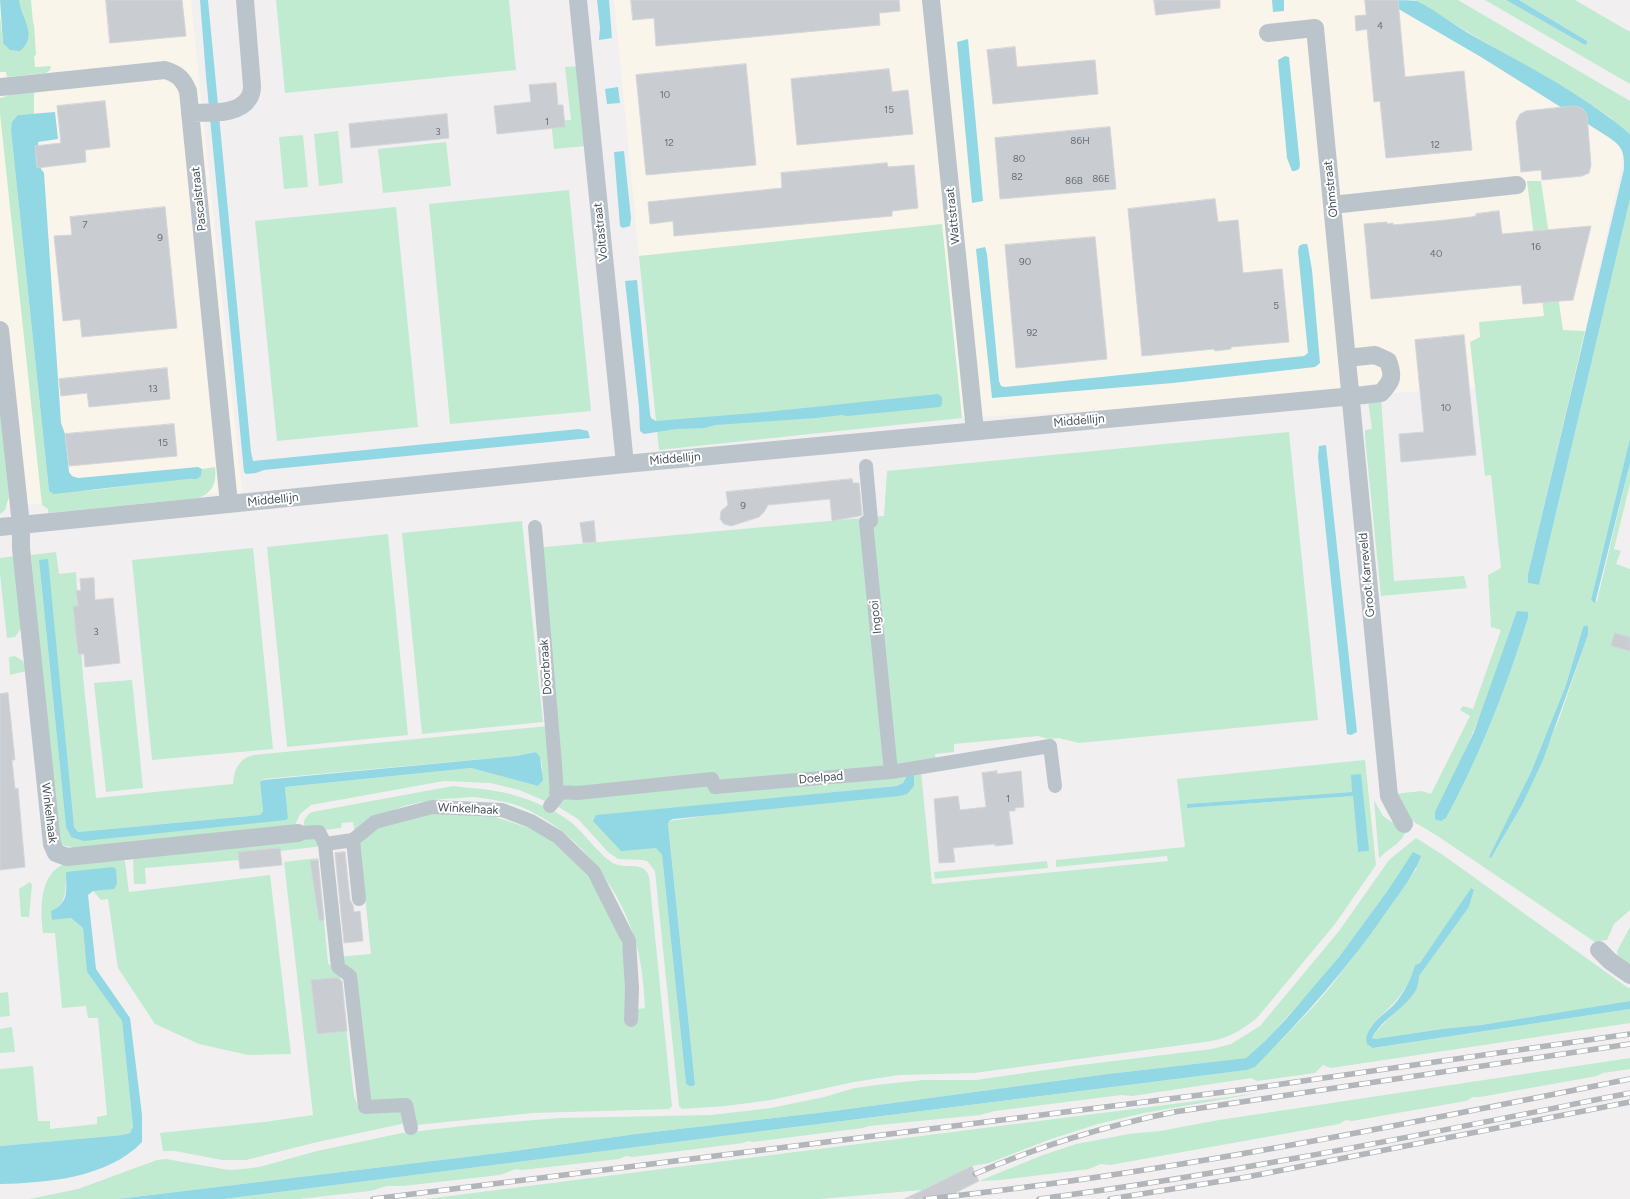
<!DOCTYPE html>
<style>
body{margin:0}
canvas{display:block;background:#f1efef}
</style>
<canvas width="1630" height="1199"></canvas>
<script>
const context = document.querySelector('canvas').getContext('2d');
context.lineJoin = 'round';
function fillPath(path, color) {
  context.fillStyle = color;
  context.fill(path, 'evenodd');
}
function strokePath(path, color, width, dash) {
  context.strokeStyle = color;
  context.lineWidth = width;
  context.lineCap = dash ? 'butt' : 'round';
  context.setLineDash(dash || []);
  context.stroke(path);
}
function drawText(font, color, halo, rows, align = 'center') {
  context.font = font + ' Figtree,sans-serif';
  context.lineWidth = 4;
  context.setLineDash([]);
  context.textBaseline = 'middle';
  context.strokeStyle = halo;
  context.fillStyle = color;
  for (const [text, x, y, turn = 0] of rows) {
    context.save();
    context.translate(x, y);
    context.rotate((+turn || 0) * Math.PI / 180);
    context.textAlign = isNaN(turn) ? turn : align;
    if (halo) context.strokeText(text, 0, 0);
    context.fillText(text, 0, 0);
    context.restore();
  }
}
const commercial = new Path2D(`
 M0,0H191L242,492L0,506Z
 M614,0H1408L1630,129L1575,376L1509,385L1364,395L962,418L942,224L639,256Z`);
const green = new Path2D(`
 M19,0H31L33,23L34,24L36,55L34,56L35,67L51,66L50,70L46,73L7,77L6,72H0V15L3,44Z
 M276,0H509L516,70L285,93Z
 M1415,0H1458L1630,101V134L1616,124L1611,118L1577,95L1464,30Z
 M1485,0H1506L1585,45L1587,41L1519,0H1575L1630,32V84Z
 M579,66L587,146L554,149L551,121L571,120L565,67Z
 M34,90V114L18,115L11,131L49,491C89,493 131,485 171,480C181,479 193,482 201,476L202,469L215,467C217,482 213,493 198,498L48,513V509L42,505L0,114V98L7,96L8,92Z
 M338,131L343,183L319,186L314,134Z
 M303,135L308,187L284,189L279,137Z
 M446,142L451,186L383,193L378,149Z
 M1527,181H1541L1563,330L1585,331L1528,574V583L1539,585L1630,199V438L1591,600L1597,601L1630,463V484L1614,549L1621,551L1616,564L1630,569V910L1614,924L1607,940L1595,942L1436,835L1409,819L1393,794L1422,791L1431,794L1470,716L1460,710L1463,706L1473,709L1501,630L1491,627L1488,575L1501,568L1491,475L1485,476L1470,342L1480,337L1479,322L1544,316ZM1527,612L1528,618C1507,687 1480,755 1446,818L1459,764L1488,698ZM1586,625L1588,627V635L1559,719L1522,805L1491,858L1531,772L1566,685L1583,627Z
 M569,190L591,411L450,424L429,204Z
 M396,207L418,427L277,441L255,221Z
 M942,224L962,418L659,450L639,256Z
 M1381,398L1394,581L1464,576L1467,588L1381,596L1365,437V430L1372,429L1368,400Z
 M0,410L9,497L5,510L0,514Z
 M1289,432L1318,720L1079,743L1059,738L1049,739L1038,736L954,744V752L935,754L938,768L921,770L932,884L1168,861L1167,856L1056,867V860L1185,847L1177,779L1365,760L1376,865L1335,924L1257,1018C1242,1030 1230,1037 1212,1041L974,1073L899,1075L854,1082L771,1100L726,1106L682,1109L679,1106L655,871L647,861L642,860L618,859L608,852L578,819L557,806L519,790L491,783L444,781L311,805L300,814L295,825L72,851V847L62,845L59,841L31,555L56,552L59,574L76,572L83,677L96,798L233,784C234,770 239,758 254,755L548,726L534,548L884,516L887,471ZM39,560L74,827L78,832L260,815L263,811L260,783L263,779L516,756L536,752C545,762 543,776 538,786L471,768L285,787L288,818L71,837L66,827ZM914,770V786L669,821L668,824L695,1084L689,1086L686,1084L662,855L656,848L633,812L897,786L903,783L906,776ZM1353,792L1369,851L1358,852L1353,796L1187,808V804Z
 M522,521L543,722L422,734L402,533Z
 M388,534L408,735L287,747L267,547Z
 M253,548L273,749L152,760L132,560Z
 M15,556L22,627L15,637L7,638L0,574V558Z
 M15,656L23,661L26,671L10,675L9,657Z
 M132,680L143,788L106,792L94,683Z
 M453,786C467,788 481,788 495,791C518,794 554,808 572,823C586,835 597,853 613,863C625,870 643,860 649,876L672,1106L669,1109L533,1113L417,1125L409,1100L369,1104L356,973L338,957L371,954L365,896L353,822L342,823L341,828L325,830L304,827C303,820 306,816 312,812ZM474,797C489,799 505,801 519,806C574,828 616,881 634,936C641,959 644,984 645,1008L638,1009V1021L625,1024L627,966L620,938L612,916L587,875L545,833L486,814L453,813L380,817C407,800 443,799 474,797Z
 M1374,800L1383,816L1405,831C1404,843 1386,849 1379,859Z
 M316,838L323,846L280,851V848L238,852L239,860L145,868L146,884H134L133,857Z
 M1416,838L1443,855L1628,988L1630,987V1001L1481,1025L1442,1029L1375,1039L1372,1038L1376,1032L1417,988L1419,976L1469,907L1474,890L1471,888L1420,964L1415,965C1405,998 1391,1004 1370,1027L1374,1048L1630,1009V1023L1331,1068L1323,1065L1315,1073L1257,1081L1251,1078L1132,1096L1121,1095L995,1111L980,1115L869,1126L863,1128L753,1142L748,1141L743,1143L633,1157L626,1156L619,1159L522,1170L516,1169L500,1175L403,1186H387L370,1191L299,1199H224L1247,1070L1255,1067C1281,1040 1308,1014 1331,986C1361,948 1389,908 1417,868L1403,867L1388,890L1339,957L1311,991L1264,1042L1246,1058L1108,1074L826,1112L636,1134L507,1152L118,1199H29L78,1189L157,1160L166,1159L229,1170L244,1169L259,1167L317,1151L402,1133L472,1125L560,1118L711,1115L771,1108L824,1097L855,1088L876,1085L923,1080H976L1073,1066L1212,1049L1231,1044L1260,1026L1339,931L1389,860Z
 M122,857L125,862L129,892L270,875L291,1054L248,1055L199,1044L155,1024L118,968L108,899L101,900L93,891L66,872C66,898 65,898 52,920L71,918L83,928L87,972L122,1021L133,1127L130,1133L123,1135L0,1146V1069L33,1066L38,1121H50V1129L97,1124V1117L107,1115L98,1018H88L86,1006L62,1008L55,933H43C40,909 39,873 66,863Z
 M318,858L328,963L340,976L354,1096L359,1109L403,1110L406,1123L313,1143L246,1160H222L175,1151H163L160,1133L264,1122L313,1115L284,862Z
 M1047,861L1048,868L935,879L934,872Z
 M30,882L32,885L29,917H21L19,889Z
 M1630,927V967L1618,956L1617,951Z
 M8,992L10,1016L0,1017V993Z
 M12,1027L15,1052L0,1053V1029Z
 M1630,1058V1069L1603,1073L1597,1076L1480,1097H1473L1466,1101L1352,1121L1346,1120L1339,1124L1110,1165L1101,1164L1089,1169L1001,1180L979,1181L1043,1155L1076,1144L1129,1134L1160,1131L1219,1120Z
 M1259,1093L1144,1113L1098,1124L1051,1139L989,1163L972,1166L922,1190L820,1199H426Z`);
const water = new Path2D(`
 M0,0H19C21,19 39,35 20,51L10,50L3,43Z
 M200,0H208L251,452L253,461L579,429L588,431L590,438L264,470L256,473L246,474L244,472L206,76Z
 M597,0H609L612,38L599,40L600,27Z
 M1272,0H1284V11L1273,12Z
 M1383,0C1391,0 1410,0 1417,1C1437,11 1455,26 1475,37C1528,66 1584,95 1630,134V199L1539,585L1528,583V574L1624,169C1625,147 1619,144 1602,133L1481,57Z
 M1506,0H1519L1587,41V43L1585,45Z
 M968,39L983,201L972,203L957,42Z
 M1285,56L1289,57L1300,165L1299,169L1295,171H1292L1287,158L1278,60Z
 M618,87L620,103L607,104L605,89Z
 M55,112L58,139L38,142L41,169L44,173L61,423L65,434L69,472L72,476L78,478L198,467L202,469L201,476L197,479L178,480L54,494L49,491L11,131L12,122L18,115Z
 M624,151L631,218L630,226L623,228L620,226L614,152Z
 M1303,244H1307L1308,247L1312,270L1320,363L1315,367L1173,383L992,398L976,249L985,247L987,254L999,381L1001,386L1005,387L1304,356L1308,353L1298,251L1299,246Z
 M637,280L650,414L651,418L656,421L766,412L938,394L942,397V404L940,407L847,416L842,415L816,418L716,425L704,428L676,429L644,434L640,431L639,407L625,281Z
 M1630,438V463L1595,603L1591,600Z
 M1326,445L1357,732L1351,735L1347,734L1318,457L1319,446Z
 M48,559L74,827L78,832L260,815L263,811L260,782L263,780L516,756L536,752L540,757L543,780L538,786L471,768L285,787L288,818L286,820L84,841L71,837L66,827L39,560Z
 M1517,611L1528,612V618C1507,687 1480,755 1446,818L1441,821L1435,819V812L1474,732Z
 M1586,625L1588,627V635L1543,760L1522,805L1491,858L1489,857L1490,855L1531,772L1566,685L1583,627Z
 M914,770V786L907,794L899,796L673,819L669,821L668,824L695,1084L693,1086H689L686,1084L662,855L656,848L621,851L593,821L596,815L897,786L903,783L906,777L905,771Z
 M1361,774L1369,851L1358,852L1353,796L1187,808V804L1352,792L1351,775Z
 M1413,852L1421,856C1414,875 1401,891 1389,908C1350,966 1304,1017 1255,1067L1247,1070L224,1199H118L507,1152L636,1134L826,1112L1108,1074L1246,1058L1264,1042L1287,1018L1339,957L1388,890Z
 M113,867L116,869L117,884L114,889L93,891L88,895L96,969L130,1018L142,1115V1142C108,1178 46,1183 0,1184V1146L123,1135L130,1133L133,1127L122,1021L87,972L83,928L71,918L52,920L51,911C70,903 66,889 66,872Z
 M1471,888L1474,890L1469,907L1419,976C1419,980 1418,984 1417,988C1407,1008 1382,1018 1372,1038L1375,1039L1442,1029L1481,1025L1630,1001V1009L1373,1048L1367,1044L1366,1039C1370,1020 1387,1014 1398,1000C1406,989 1411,978 1415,965L1420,963Z`);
const building = new Path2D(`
 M106,0H182L186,36L110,43Z
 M631,0H899L900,11L879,13L880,25L656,46L654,18L633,20Z
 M1154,0H1220V8L1156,15Z
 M1365,0H1398L1405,77L1464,71L1472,150L1386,158L1380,101L1374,102L1367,29L1356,31L1355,16L1366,15Z
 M1015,47L1017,67L1095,60L1098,94L993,104L987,50Z
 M746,64L756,165L646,175L636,75Z
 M889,69L892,92L908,90L913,134L797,145L791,79Z
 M556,83L558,105H563L565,127L497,134L494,106L531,102L529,85Z
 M105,101L110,147L85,150L86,162L37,168L35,146L61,143L57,106Z
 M1575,106L1583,109L1587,115L1591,165L1589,173L1582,176L1542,180L1541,170L1521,172L1516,122L1520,114L1526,111Z
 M447,114L449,138L351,148L349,124Z
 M1110,127L1116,189L1000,199L995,138Z
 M887,163L888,167L914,165L918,208L892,211V216L674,236L673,221L650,224L648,202L782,188L781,173Z
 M1215,199L1218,222L1238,220L1243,273L1282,269L1289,342L1231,347V349L1215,351L1214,349L1142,356L1128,209Z
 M165,207L177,328L82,337L80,319L63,321L54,236L72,235L70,217Z
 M1499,211L1502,234L1591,226L1573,300L1523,304L1521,285L1371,299L1364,224L1387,222V224L1393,223V225L1446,220L1471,217L1476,216V214Z
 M1095,237L1107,359L1016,368L1005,245Z
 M1464,335L1476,455L1401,462L1399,434L1424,432L1415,340Z
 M167,368L170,399L89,407L87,393L61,396L59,379Z
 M174,424L177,456L69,466L65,434Z
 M852,479L853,483H859L862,515L859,516L832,521L830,499L768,505L764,512L759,517L731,526L724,524L720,519L721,511L728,505L726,492Z
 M594,521L596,542L583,543L580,523Z
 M94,578L95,600L113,598L120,663L85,667L84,654H78L73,606H78L76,591L81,590L80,579Z
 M1615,633L1630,637V651L1611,646Z
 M8,693L15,760H12L15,789L18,788L25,867L0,870V694Z
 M997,771V774L1021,771L1024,807L1015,808V811H1009L1013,844L995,846V844L953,848L955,862L939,863L934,799L958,796L960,810L986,807L982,773Z
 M280,848L282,865L240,869L238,852Z
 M345,852L350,900L353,905L354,912L360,911L363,941L344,943L335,853Z
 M318,860L324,920L319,921L310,861Z
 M337,978L342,981L347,1031L317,1034L311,980Z
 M972,1166L979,1181L943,1199H905Z`);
const pedestrian = new Path2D(`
 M866,466L871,521L866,522L891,772
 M535,527L555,764L557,797L550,806
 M556,792L578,793L712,779L715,787L891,772L1050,746L1055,786
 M298,833L319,832L325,844L338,967L350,976L365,1107L406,1105L411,1128
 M353,840L359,899
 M325,844L353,840L375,822L432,807L502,810L531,821L558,837L594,872L629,941L632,988L631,1020`);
const minor = new Path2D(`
 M578,0L625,464
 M931,0L975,431
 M1268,33L1315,28L1389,796L1404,824
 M0,87L165,70C178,74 183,79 188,91L229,504
 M190,113C208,112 238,116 249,98C251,95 252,89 252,86L245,0
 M1332,205L1517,185
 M0,330L21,525V548L52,844L56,853L67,857L298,833
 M0,527L625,464L1364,395L1381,393C1392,381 1394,377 1388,361L1375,355L1347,358
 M1599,950L1610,961L1630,975`);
const rail = new Path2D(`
 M975,1174C1039,1146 1105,1126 1174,1112L1630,1044
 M373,1199L1240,1090L1630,1034
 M926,1199C1163,1174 1396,1126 1630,1079
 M1039,1199C1238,1173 1434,1132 1630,1093
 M1110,1199L1247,1177L1630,1102`);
const numberNames = [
 ["4",1380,26],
 ["10",665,95],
 ["15",889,110],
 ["1",547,122],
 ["3",438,132],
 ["86H",1080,141],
 ["12",669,143],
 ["12",1435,145],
 ["80",1019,159],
 ["82",1017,177],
 ["86E",1101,179],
 ["86B",1074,181],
 ["7",85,225],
 ["9",160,238],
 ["16",1536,247],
 ["40",1436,254],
 ["90",1025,262],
 ["5",1276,306],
 ["92",1032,333],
 ["13",153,389],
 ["10",1446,408],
 ["15",163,443],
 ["9",743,506],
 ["3",96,632],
 ["1",1008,799]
];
const streetNames = [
 ["Ohmstraat",1331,189,-96],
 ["Pascalstraat",199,199,-96],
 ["Wattstraat",953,216,-96],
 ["Voltastraat",601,232,-96],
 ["Middellijn",1079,421,-5],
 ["Middellijn",675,459,-5],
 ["Middellijn",273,500,-6],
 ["Groot Karreveld",1367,575,-95],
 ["Ingooi",876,617,-96],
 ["Doorbraak",546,667,-94],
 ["Doelpad",821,778,-5],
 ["Winkelhaak",468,809,3],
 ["Winkelhaak",49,813,83]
];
fillPath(commercial, '#faf5ea');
fillPath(green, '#c1ebd0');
fillPath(water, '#92d7e4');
fillPath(building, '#c9ccd1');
strokePath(building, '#d4d6da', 1);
strokePath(pedestrian, '#bcc4cb', 14);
strokePath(minor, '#bcc4cb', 18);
strokePath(rail, '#b2b5b9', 5.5);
strokePath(rail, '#fff', 4, [11]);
drawText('10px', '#697178', null, numberNames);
drawText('12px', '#49535b', '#fff', streetNames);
</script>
